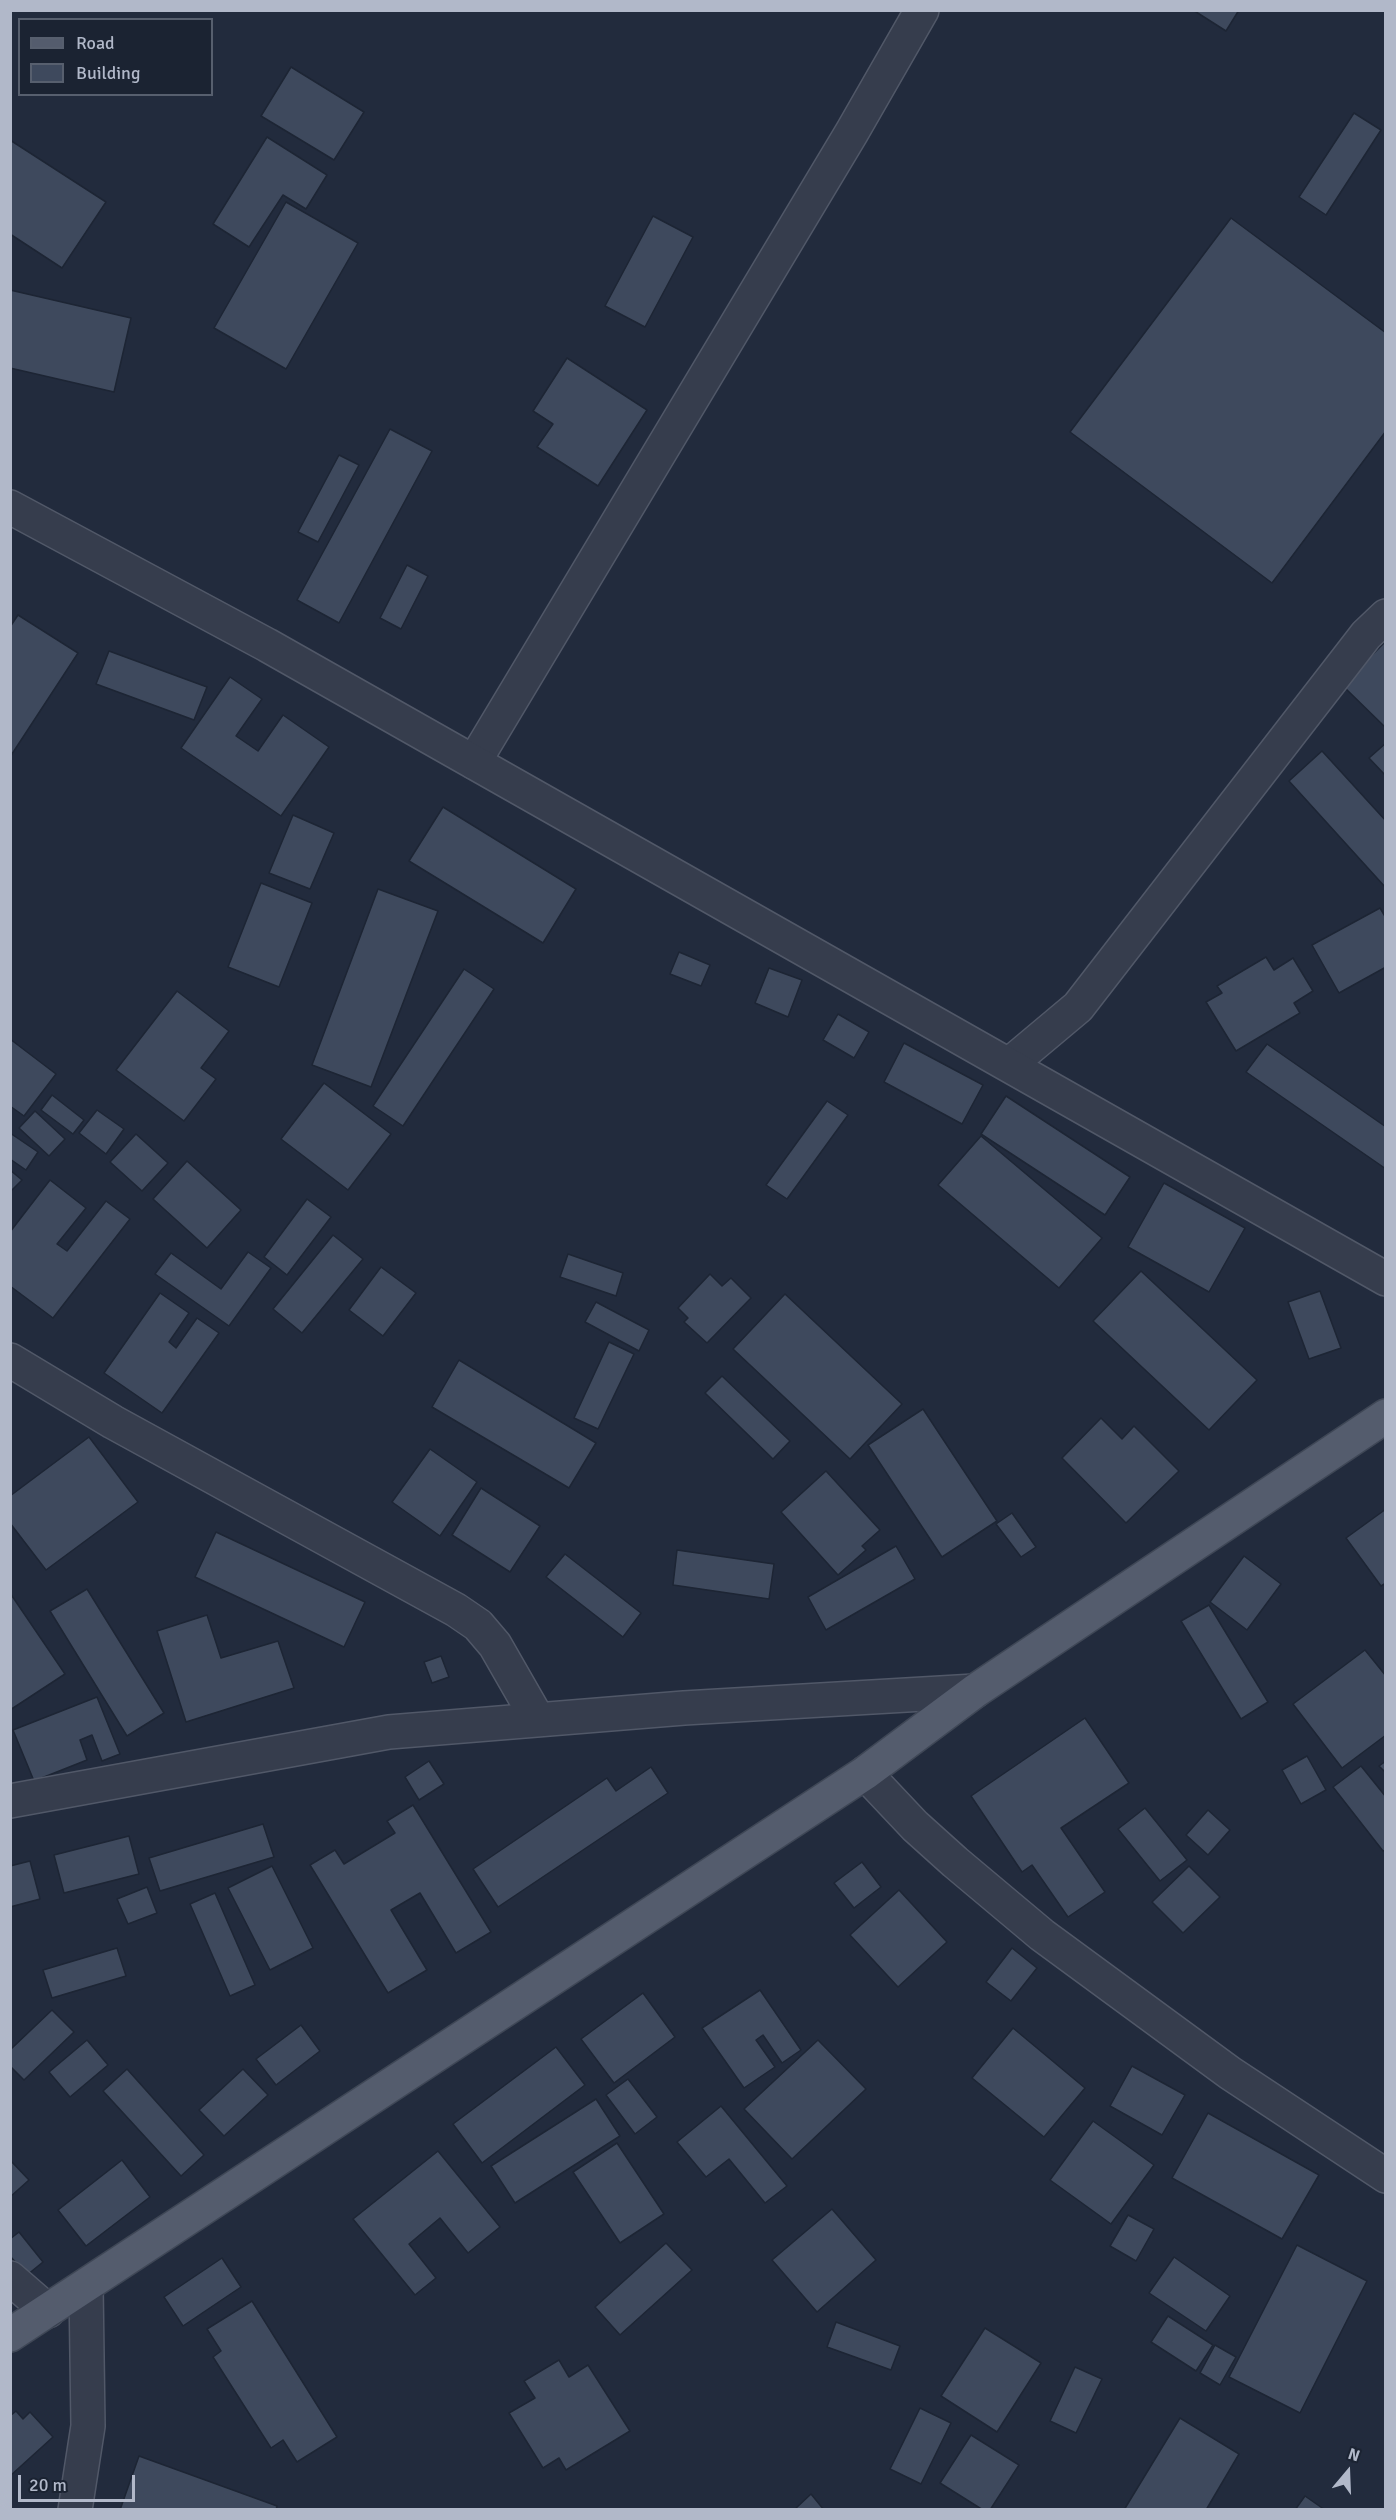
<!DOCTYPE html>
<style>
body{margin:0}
#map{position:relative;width:1396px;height:2520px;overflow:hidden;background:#222b3d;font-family:Signika,sans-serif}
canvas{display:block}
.frame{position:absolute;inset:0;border:12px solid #b1b8c9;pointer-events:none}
.legend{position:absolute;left:18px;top:18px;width:195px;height:78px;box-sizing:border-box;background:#1b2332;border:2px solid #575f6e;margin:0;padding:8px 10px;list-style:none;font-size:18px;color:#b1b8c9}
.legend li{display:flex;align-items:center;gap:12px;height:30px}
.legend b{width:30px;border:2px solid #575f6e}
.north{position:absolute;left:1318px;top:2442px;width:60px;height:60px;-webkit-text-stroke:4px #1b2332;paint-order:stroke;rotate:19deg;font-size:16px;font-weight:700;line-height:24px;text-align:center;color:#b1b8c9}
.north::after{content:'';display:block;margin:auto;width:21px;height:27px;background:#b1b8c9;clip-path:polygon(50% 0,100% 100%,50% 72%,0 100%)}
.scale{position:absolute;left:18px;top:2475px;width:117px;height:27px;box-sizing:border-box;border:3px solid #b1b8c9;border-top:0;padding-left:8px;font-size:18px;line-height:21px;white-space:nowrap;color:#b1b8c9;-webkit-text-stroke:4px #1b2332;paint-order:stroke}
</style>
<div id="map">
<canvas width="1396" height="2520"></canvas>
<div class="frame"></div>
<ul class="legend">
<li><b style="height:8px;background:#545c6d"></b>Road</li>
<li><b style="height:16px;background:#3e495d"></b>Building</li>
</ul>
<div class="north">N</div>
<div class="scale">20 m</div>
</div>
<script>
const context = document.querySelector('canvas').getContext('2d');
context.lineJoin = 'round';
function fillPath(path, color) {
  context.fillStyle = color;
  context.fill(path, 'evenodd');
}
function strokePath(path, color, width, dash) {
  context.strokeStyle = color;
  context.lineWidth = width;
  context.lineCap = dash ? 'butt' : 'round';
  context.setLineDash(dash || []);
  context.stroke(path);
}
const building = new Path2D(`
 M1193,10H1239L1226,31Z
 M291,67L364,112L334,160L261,116Z
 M1354,113L1381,130L1326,215L1299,197Z
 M267,137L327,175L306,209L283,195L249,247L213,224Z
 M10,140L106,202L62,268L10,234Z
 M286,202L358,243L286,369L214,328Z
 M653,216L693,237L645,327L605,306Z
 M1231,218L1386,333V431L1272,583L1070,432Z
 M10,290L131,318L114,392L10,368Z
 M567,358L647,410L598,486L537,447L553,424L533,411Z
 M390,429L432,451L339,623L297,600Z
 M339,455L359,465L318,542L298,532Z
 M407,565L428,576L401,629L380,618Z
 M18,615L78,653L10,757V627Z
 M1386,641V728L1342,685Z
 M109,651L207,687L194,720L96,684Z
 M230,677L262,699L236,736L258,751L283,715L329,747L281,816L181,748Z
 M1386,743V776L1369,758Z
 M1322,751L1386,821V888L1289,781Z
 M443,807L576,889L543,943L409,861Z
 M293,815L334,833L310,889L269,873Z
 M261,883L312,903L279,987L228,967Z
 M378,889L438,911L371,1087L312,1065Z
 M1380,908L1386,918V967L1339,993L1312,945Z
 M679,952L710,965L701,986L670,974Z
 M1266,957L1274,970L1293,958L1313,991L1294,1003L1300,1013L1236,1051L1206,1002L1222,993L1217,986Z
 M769,968L802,980L788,1017L755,1003Z
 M464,969L494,989L403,1126L373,1106Z
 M177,991L229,1031L201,1068L216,1079L184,1121L116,1070Z
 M838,1014L869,1032L854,1058L823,1040Z
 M10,1039L56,1074L24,1116L10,1106Z
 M904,1043L983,1085L962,1124L884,1082Z
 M1267,1044L1386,1127V1169L1246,1072Z
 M324,1083L391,1134L348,1190L281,1139Z
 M52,1095L84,1120L73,1134L41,1110Z
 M1006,1096L1130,1177L1105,1215L981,1134Z
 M827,1101L848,1115L787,1199L766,1185Z
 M97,1110L124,1129L106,1154L79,1133Z
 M35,1111L65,1139L49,1156L19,1128Z
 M10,1133L38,1152L26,1170L10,1159Z
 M136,1134L168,1163L142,1191L110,1162Z
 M981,1136L1102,1238L1059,1288L938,1185Z
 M187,1161L241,1210L207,1248L153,1199Z
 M10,1170L22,1180L10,1192Z
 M50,1180L86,1208L57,1244L67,1251L106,1201L130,1219L53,1318L10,1286V1232Z
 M1164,1183L1245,1228L1209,1292L1128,1247Z
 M307,1199L331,1217L287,1275L264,1257Z
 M333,1235L363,1259L302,1333L273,1309Z
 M248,1252L271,1268L229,1326L155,1274L171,1253L221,1289Z
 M568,1254L623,1273L616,1296L560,1277Z
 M381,1267L416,1293L383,1336L349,1310Z
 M1141,1271L1257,1380L1209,1430L1093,1321Z
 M710,1274L722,1286L731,1278L751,1298L707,1343L684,1322L688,1318L678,1308Z
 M1320,1291L1341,1348L1309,1359L1288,1302Z
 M160,1293L189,1313L169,1342L176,1348L197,1318L219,1333L162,1413L104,1373Z
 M785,1294L902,1404L850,1459L733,1349Z
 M596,1302L649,1330L639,1351L585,1322Z
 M609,1342L634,1354L598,1429L574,1418Z
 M459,1360L596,1443L569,1488L432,1407Z
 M722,1376L790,1441L773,1459L705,1393Z
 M923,1409L997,1521L942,1557L868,1445Z
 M1101,1418L1122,1439L1134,1426L1179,1471L1126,1523L1062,1458Z
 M89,1437L138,1502L46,1570L10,1523V1496Z
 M430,1449L477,1482L440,1536L392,1502Z
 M826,1471L880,1530L862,1546L866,1550L838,1575L781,1512Z
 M481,1488L540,1526L510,1572L452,1535Z
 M1386,1509V1583L1381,1586L1346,1538Z
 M1012,1513L1036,1547L1021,1557L996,1524Z
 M216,1532L365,1602L344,1647L195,1577Z
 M896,1546L915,1579L826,1630L808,1597Z
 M677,1550L774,1564L769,1599L673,1585Z
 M565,1554L641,1613L623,1637L546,1577Z
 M1244,1556L1281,1584L1247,1630L1210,1602Z
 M87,1589L164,1713L127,1736L50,1611Z
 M10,1593L65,1674L10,1710Z
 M1209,1605L1268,1702L1241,1719L1181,1621Z
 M207,1615L221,1658L278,1641L294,1688L186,1722L157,1631Z
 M1365,1650L1386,1676V1735L1342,1768L1293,1704Z
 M441,1656L449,1677L432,1683L424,1662Z
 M97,1697L120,1754L102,1761L92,1735L80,1740L87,1760L34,1781L13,1730Z
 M1085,1718L1129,1783L1061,1828L1105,1892L1068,1917L1032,1865L1022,1872L971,1796Z
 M1307,1756L1326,1790L1301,1804L1282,1770Z
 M429,1761L444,1784L419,1800L405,1777Z
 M1386,1761V1773L1379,1766Z
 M1361,1766L1386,1797V1850L1383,1851L1333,1787Z
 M651,1767L668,1793L498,1907L473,1869L607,1778L616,1791Z
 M413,1805L491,1932L456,1953L420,1893L391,1910L427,1970L388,1993L310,1865L335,1850L344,1864L395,1833L387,1821Z
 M1145,1808L1187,1860L1160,1881L1118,1829Z
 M1208,1810L1230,1830L1208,1855L1186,1835Z
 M263,1824L274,1857L160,1891L149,1858Z
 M129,1836L139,1874L64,1893L54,1855Z
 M30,1861L40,1899L10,1907V1866Z
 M862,1862L881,1887L854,1908L834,1883Z
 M272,1866L313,1948L270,1970L228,1888Z
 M1189,1866L1220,1897L1183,1933L1152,1902Z
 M147,1887L157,1913L128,1924L117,1899Z
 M899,1890L947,1942L898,1987L850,1935Z
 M215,1893L255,1985L230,1996L190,1904Z
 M117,1948L126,1976L52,1998L43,1970Z
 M1012,1948L1037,1968L1011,2001L986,1982Z
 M760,1990L801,2050L782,2063L763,2035L756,2040L775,2067L744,2088L702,2028Z
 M643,1993L675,2037L614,2083L581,2039Z
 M52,2010L74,2032L24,2080L10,2066V2050Z
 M301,2025L320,2051L276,2085L256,2059Z
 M1013,2028L1085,2088L1044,2137L972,2078Z
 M87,2040L108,2065L70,2097L49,2072Z
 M818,2040L866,2089L792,2159L744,2109Z
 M556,2047L585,2085L482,2163L453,2124Z
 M1132,2066L1185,2095L1162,2135L1110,2106Z
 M127,2069L204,2155L181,2176L103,2091Z
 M243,2069L268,2095L224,2136L199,2110Z
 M628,2079L657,2117L635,2134L606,2095Z
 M596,2099L620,2136L515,2203L491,2166Z
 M721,2106L787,2186L765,2203L729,2159L706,2177L677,2142Z
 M1208,2113L1319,2175L1282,2239L1172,2178Z
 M1093,2121L1154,2165L1111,2224L1050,2180Z
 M617,2143L664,2214L620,2243L573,2172Z
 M438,2151L500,2227L468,2253L440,2218L409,2244L436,2278L415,2295L353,2219Z
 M10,2160L29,2180L10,2197Z
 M122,2160L150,2197L86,2246L58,2210Z
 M832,2209L876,2260L817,2312L772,2260Z
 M1128,2215L1154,2229L1136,2261L1110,2246Z
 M19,2232L43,2262L27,2275L10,2256V2239Z
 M666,2243L692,2270L620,2335L595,2307Z
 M1297,2245L1367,2281L1300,2413L1229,2377Z
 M1174,2257L1230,2296L1206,2331L1149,2293Z
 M222,2258L241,2287L183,2326L164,2297Z
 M252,2301L337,2437L297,2462L283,2440L271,2448L213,2357L221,2351L207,2329Z
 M1168,2316L1213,2345L1196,2371L1151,2342Z
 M836,2322L900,2346L891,2370L827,2347Z
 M985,2328L1041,2363L997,2432L941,2396Z
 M1215,2345L1236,2357L1220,2385L1200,2373Z
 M559,2360L569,2377L588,2365L630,2431L566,2470L559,2458L543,2468L509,2413L535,2398L524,2381Z
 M1075,2367L1102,2379L1076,2433L1050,2421Z
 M920,2408L951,2423L921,2484L890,2469Z
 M16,2411L23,2419L30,2412L53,2437L10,2476V2416Z
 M1180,2418L1239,2454L1206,2510H1124Z
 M971,2435L1019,2465L990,2510H983L940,2483Z
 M139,2456L277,2506L276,2510H120Z
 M811,2494L824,2510H794Z
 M1305,2496L1325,2510H1295Z`);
const minor = new Path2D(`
 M474,762L852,132L922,10
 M1010,1064L1078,1007L1366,635L1386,616
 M10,1360L113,1422L456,1610L478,1625L495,1645L538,1720
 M865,1773L915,1826L955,1862L1042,1935L1230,2073L1386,2176
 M10,1801L389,1732L684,1708L975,1691
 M10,2278L48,2311
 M75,2510L88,2426L86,2286`);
const tertiary = new Path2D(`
 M10,507L267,645L1386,1279`);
const primary = new Path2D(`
 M10,2335L865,1773L975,1691L1386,1416`);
fillPath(building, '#3e495d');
strokePath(building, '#1d2534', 1.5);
strokePath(minor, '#515868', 36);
strokePath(tertiary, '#515868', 36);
strokePath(primary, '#3f4756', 36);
strokePath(minor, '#363d4d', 33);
strokePath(tertiary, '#363d4d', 33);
strokePath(primary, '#545c6d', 33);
</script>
